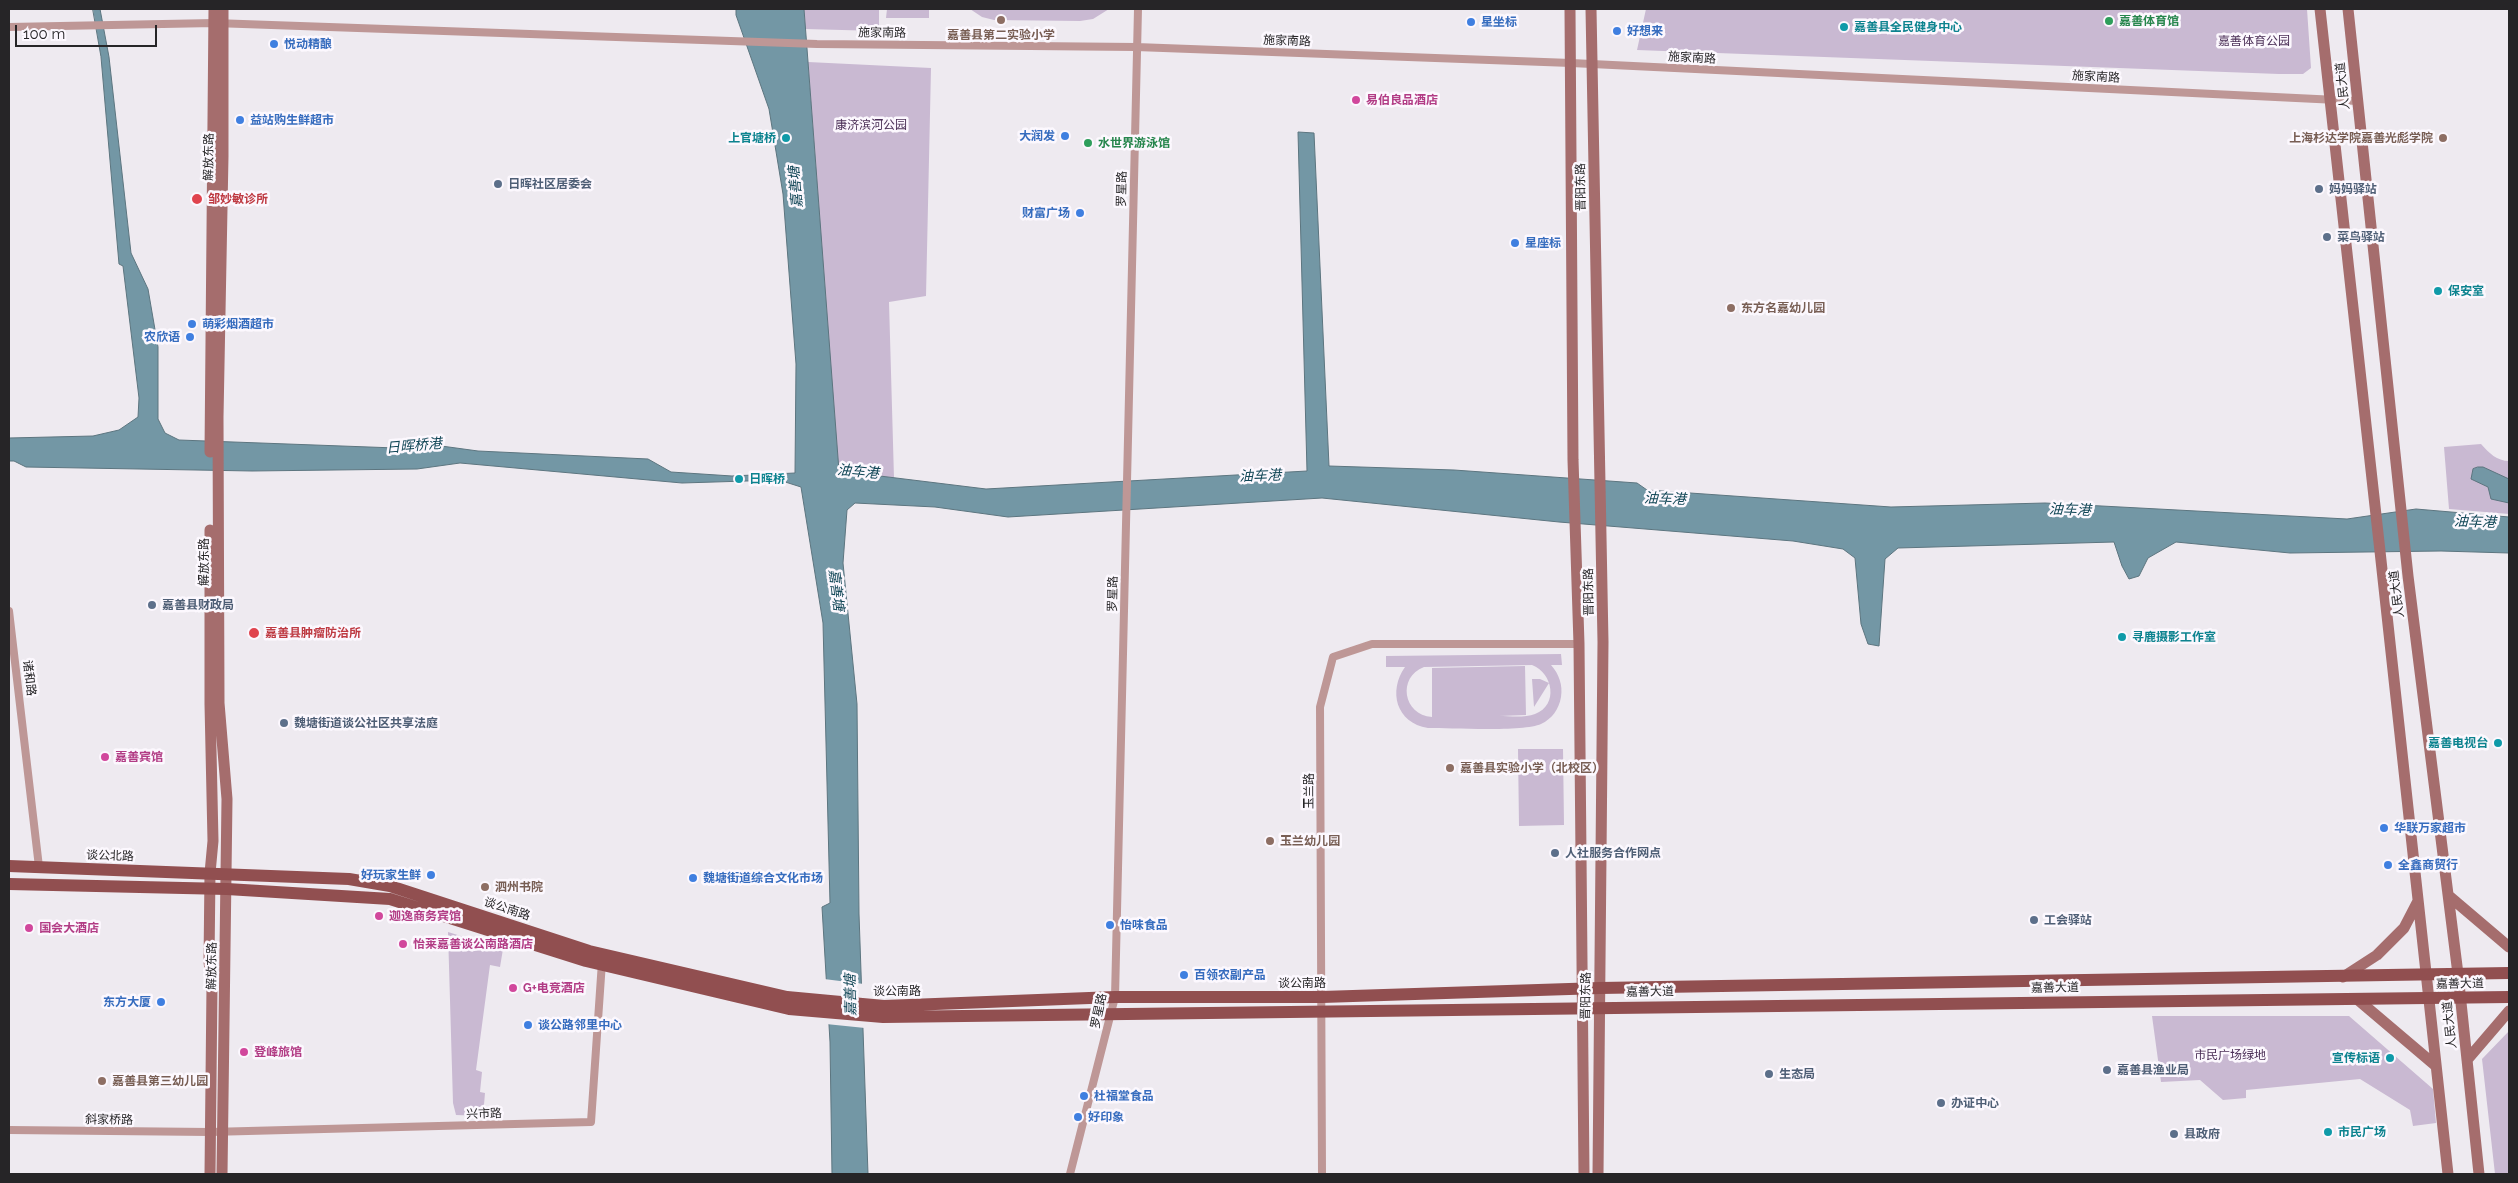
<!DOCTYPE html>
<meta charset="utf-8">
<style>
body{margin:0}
#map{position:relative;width:2518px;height:1183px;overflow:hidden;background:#eeeaf0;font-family:Raleway,sans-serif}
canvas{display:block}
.frame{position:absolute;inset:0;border:10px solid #262527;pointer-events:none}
.scale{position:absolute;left:15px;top:25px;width:142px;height:22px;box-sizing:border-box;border:2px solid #262527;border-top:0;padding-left:6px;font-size:15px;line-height:18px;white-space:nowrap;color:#262527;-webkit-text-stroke:4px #fcf8fe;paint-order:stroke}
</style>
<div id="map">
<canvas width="2518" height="1183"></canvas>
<div class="frame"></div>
<div class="scale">100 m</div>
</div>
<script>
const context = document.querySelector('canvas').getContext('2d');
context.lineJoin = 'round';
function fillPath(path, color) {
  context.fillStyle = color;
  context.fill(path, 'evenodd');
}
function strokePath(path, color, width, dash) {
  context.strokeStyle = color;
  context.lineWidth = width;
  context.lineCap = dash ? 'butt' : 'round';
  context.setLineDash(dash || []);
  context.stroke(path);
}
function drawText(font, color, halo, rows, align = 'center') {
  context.font = font + ' Raleway,"Noto Sans SC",sans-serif';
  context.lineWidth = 5;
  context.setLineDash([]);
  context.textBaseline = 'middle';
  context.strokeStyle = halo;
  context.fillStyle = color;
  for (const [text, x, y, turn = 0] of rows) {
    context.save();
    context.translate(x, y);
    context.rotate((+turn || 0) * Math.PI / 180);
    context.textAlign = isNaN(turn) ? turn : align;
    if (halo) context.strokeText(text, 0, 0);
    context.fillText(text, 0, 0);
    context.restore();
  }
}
const green = new Path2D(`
 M804,9H879V31L805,29Z
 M887,9H929V18H886Z
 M970,9H1109L1093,19L1080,21L994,20L982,17Z
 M1646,9H2307L2311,68L2303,74H2279L1637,50Z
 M808,62L931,68L926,296L889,302L894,478L838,471Z
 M2481,444C2489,453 2497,461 2509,461V514L2449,509L2444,447Z
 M1561,654L1562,665H1551C1559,674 1563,685 1561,697C1559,709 1552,719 1541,724C1524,732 1451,728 1428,728C1396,723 1388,691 1405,667H1386V656ZM1532,665C1553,673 1559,705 1535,714C1525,718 1509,716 1499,716L1526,715L1525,666L1432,668V717C1403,715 1397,677 1424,667Z
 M1532,679H1540L1549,683L1534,707Z
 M1518,749H1563L1564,825L1519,826Z
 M448,932L503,949L500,967L490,965L476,1070L482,1072L480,1092L485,1093L483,1116L456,1115L453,1103Z
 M2152,1016H2349L2433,1089L2436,1123L2413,1126L2410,1110L2360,1079L2246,1090V1098L2223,1100L2200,1080L2161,1082Z
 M2509,1031V1174H2495L2482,1059Z`);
const water = new Path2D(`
 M93,9H100L109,57L131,253L148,289L158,347V419L165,433L179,440L396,448L434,445L478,451L648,459L671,472L732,476L795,473L796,364L783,194L769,109L736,15V9H804L839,471L986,489L1307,471L1298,132L1314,133L1329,466L1454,470L1637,483L1647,490L1891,507L2045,503L2347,519L2416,509L2509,517V553L2441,551L2290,553L2176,542L2148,558L2139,576L2129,579L2122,566L2114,542L1898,548L1885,559L1879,646L1868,644L1861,624L1855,558L1843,549L1793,541L1559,522L1322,498L1008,517L935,507L855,503L847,510L843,563L857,704L859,914L868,1174H832L830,1042L822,907L830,903L823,623L801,487L779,480L682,483L460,463L417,469L252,471L26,467L14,461H9V438L93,436L119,430L138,417L139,398L123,266L119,264L101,57Z
 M2478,467H2483L2509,479V503L2491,499L2488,487L2471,479L2473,469Z`);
const pier = new Path2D(`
 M824,979L864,984L865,1028L826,1024Z`);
const street = new Path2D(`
 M9,27L214,23L817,44L1136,47L1571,63L2358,101
 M9,611L39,867
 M9,1130L210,1132L591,1122L602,962
 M1070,1174L1115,997L1138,9
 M1322,1174L1320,707L1333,657L1372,644H1579`);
const secondary = new Path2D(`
 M1570,9L1573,460L1579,644L1584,1174
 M1591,9L1603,642L1598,1174
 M2320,9C2364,397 2405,786 2448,1174
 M2348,9L2408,576L2458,974L2479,1174
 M210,452L214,9
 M2449,896L2509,947
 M2343,977L2377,955L2404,928L2418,901
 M2357,999L2436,1066
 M2467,1060L2509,1011
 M210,1174L212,985L209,962L210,873L213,841L210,704V530
 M222,1174L227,799L219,703L218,417L223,156V9`);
const primary = new Path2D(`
 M9,866L349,879L390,886L589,951L787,997L884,1006L1115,997H1322L1600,988L2509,973
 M9,884L227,889L390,899L586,961L789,1009L883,1017L2509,997`);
const markers = [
 [1001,20,5,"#8d6e63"],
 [2109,21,5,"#2e9e5b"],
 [1471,22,5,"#3f7fe0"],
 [1844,27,5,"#0f9aa8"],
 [1617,31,5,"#3f7fe0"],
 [274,44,5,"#3f7fe0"],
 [1356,100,5,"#d1479c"],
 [240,120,5,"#3f7fe0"],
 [1065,136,5,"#3f7fe0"],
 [786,138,5,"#0f9aa8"],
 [2443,138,5,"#8d6e63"],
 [1088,143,5,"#2e9e5b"],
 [498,184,5,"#5c6f8a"],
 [2319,189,5,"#5c6f8a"],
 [197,199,6,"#e0444e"],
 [1080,213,5,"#3f7fe0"],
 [2327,237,5,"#5c6f8a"],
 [1515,243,5,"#3f7fe0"],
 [2438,291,5,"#0f9aa8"],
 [1731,308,5,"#8d6e63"],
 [192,324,5,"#3f7fe0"],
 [190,337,5,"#3f7fe0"],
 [739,479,5,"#0f9aa8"],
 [152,605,5,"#5c6f8a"],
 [254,633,6,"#e0444e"],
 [2122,637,5,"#0f9aa8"],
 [284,723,5,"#5c6f8a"],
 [2498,743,5,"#0f9aa8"],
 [105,757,5,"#d1479c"],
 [1450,768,5,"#8d6e63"],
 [2384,828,5,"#3f7fe0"],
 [1270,841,5,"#8d6e63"],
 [1555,853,5,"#5c6f8a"],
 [2388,865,5,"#3f7fe0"],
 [431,875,5,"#3f7fe0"],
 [693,878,5,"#3f7fe0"],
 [485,887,5,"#8d6e63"],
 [379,916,5,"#d1479c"],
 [2034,920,5,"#5c6f8a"],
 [1110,925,5,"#3f7fe0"],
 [29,928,5,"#d1479c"],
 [403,944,5,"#d1479c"],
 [1184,975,5,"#3f7fe0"],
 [513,988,5,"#d1479c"],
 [161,1002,5,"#3f7fe0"],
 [528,1025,5,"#3f7fe0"],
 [244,1052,5,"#d1479c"],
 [2390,1058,5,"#0f9aa8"],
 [2107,1070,5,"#5c6f8a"],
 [1769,1074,5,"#5c6f8a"],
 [102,1081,5,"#8d6e63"],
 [1084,1096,5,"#3f7fe0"],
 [1941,1103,5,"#5c6f8a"],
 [1078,1117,5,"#3f7fe0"],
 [2328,1132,5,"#0f9aa8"],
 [2174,1134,5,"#5c6f8a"]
];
const leisureNames = [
 ["嘉善体育馆",2119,21],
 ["水世界游泳馆",1098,143]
];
const shopNames = [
 ["星坐标",1481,22],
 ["好想来",1627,31],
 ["悦动精酿",284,44],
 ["益站购生鲜超市",250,120],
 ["大润发",1055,136,"right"],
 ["财富广场",1070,213,"right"],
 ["星座标",1525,243],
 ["萌彩烟酒超市",202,324],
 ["农欣语",180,337,"right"],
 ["华联万家超市",2394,828],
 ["全鑫商贸行",2398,865],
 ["好玩家生鲜",421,875,"right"],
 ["魏塘街道综合文化市场",703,878],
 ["怡味食品",1120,925],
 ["百领农副产品",1194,975],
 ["东方大厦",151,1002,"right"],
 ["谈公路邻里中心",538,1025],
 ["杜福堂食品",1094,1096],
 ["好印象",1088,1117]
];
const cultureNames = [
 ["嘉善县全民健身中心",1854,27],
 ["上官塘桥",776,138,"right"],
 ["保安室",2448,291],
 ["日晖桥",749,479],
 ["寻鹿摄影工作室",2132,637],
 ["嘉善电视台",2488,743,"right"],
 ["宣传标语",2380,1058,"right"],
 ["市民广场",2338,1132]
];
const streetNames = [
 ["施家南路",882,33,1],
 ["施家南路",1287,41,2],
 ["施家南路",1692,58,3],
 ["施家南路",2096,77,3],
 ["人民大道",2343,86,-96],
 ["解放东路",209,157,-89],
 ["晋阳东路",1581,187,-91],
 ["罗星路",1122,189,-89],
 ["解放东路",204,562,-90],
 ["晋阳东路",1589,592,-91],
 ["罗星路",1113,594,-89],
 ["人民大道",2397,594,-97],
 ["诸和路",29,678,83],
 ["玉兰路",1309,791,-90],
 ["谈公北路",110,856,2],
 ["谈公南路",507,909,18],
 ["解放东路",212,966,-89],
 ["谈公南路",1302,983],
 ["嘉善大道",2460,984,-1],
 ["嘉善大道",2055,988,-1],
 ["谈公南路",897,991],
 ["嘉善大道",1650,992,-1],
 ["晋阳东路",1586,996,-89],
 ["罗星路",1099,1011,-78],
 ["人民大道",2450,1025,-96],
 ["兴市路",484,1114,-2],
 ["斜家桥路",109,1120,1]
];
const educationNames = [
 ["嘉善县第二实验小学",1001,35,"center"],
 ["上海杉达学院嘉善光彪学院",2433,138,"right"],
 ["东方名嘉幼儿园",1741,308],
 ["嘉善县实验小学（北校区）",1460,768],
 ["玉兰幼儿园",1280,841],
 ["泗州书院",495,887],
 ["嘉善县第三幼儿园",112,1081]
];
const parkNames = [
 ["嘉善体育公园",2254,41],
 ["康济滨河公园",871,125],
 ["市民广场绿地",2230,1055]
];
const hotelNames = [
 ["易伯良品酒店",1366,100],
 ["嘉善宾馆",115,757],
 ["迦逸商务宾馆",389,916],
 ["国会大酒店",39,928],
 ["怡莱嘉善谈公南路酒店",413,944],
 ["G+电竞酒店",523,988],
 ["登峰旅馆",254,1052]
];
const serviceNames = [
 ["日晖社区居委会",508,184],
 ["妈妈驿站",2329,189],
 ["菜鸟驿站",2337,237],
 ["嘉善县财政局",162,605],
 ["魏塘街道谈公社区共享法庭",294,723],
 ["人社服务合作网点",1565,853],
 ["工会驿站",2044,920],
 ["嘉善县渔业局",2117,1070],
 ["生态局",1779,1074],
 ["办证中心",1951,1103],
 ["县政府",2184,1134]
];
const healthNames = [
 ["邹妙敏诊所",208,199],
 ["嘉善县肿瘤防治所",265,633]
];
const waterNames = [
 ["嘉善塘",796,187,-95],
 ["日晖桥港",414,446,-5],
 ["油车港",858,472,5],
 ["油车港",1260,476,-2],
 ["油车港",1665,499,2],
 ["油车港",2070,510,2],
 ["油车港",2475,522,2],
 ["嘉善塘",836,590,83],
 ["嘉善塘",851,995,-91]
];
fillPath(green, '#c9b9d2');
fillPath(water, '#7397a5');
strokePath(water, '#5c757f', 1);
fillPath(pier, '#eeeaf0');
strokePath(street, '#be9796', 8);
strokePath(secondary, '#a56d6d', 11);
strokePath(primary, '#914f50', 12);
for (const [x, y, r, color] of markers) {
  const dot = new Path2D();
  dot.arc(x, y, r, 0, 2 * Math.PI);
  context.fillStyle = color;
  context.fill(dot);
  strokePath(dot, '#fcf8fe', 2);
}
drawText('bold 12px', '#27864d', '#fcf8fe', leisureNames, 'left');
drawText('bold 12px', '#366cbe', '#fcf8fe', shopNames, 'left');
drawText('bold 12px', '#0d838f', '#fcf8fe', cultureNames, 'left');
drawText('12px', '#262527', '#fcf8fe', streetNames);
drawText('bold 12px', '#785e54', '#fcf8fe', educationNames, 'left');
drawText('12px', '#4b2f57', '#fcf8fe', parkNames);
drawText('bold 12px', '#b23c85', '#fcf8fe', hotelNames, 'left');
drawText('bold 12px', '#4e5e75', '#fcf8fe', serviceNames, 'left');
drawText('bold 12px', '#be3a42', '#fcf8fe', healthNames, 'left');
drawText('italic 14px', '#114656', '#fcf8fe', waterNames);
</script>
